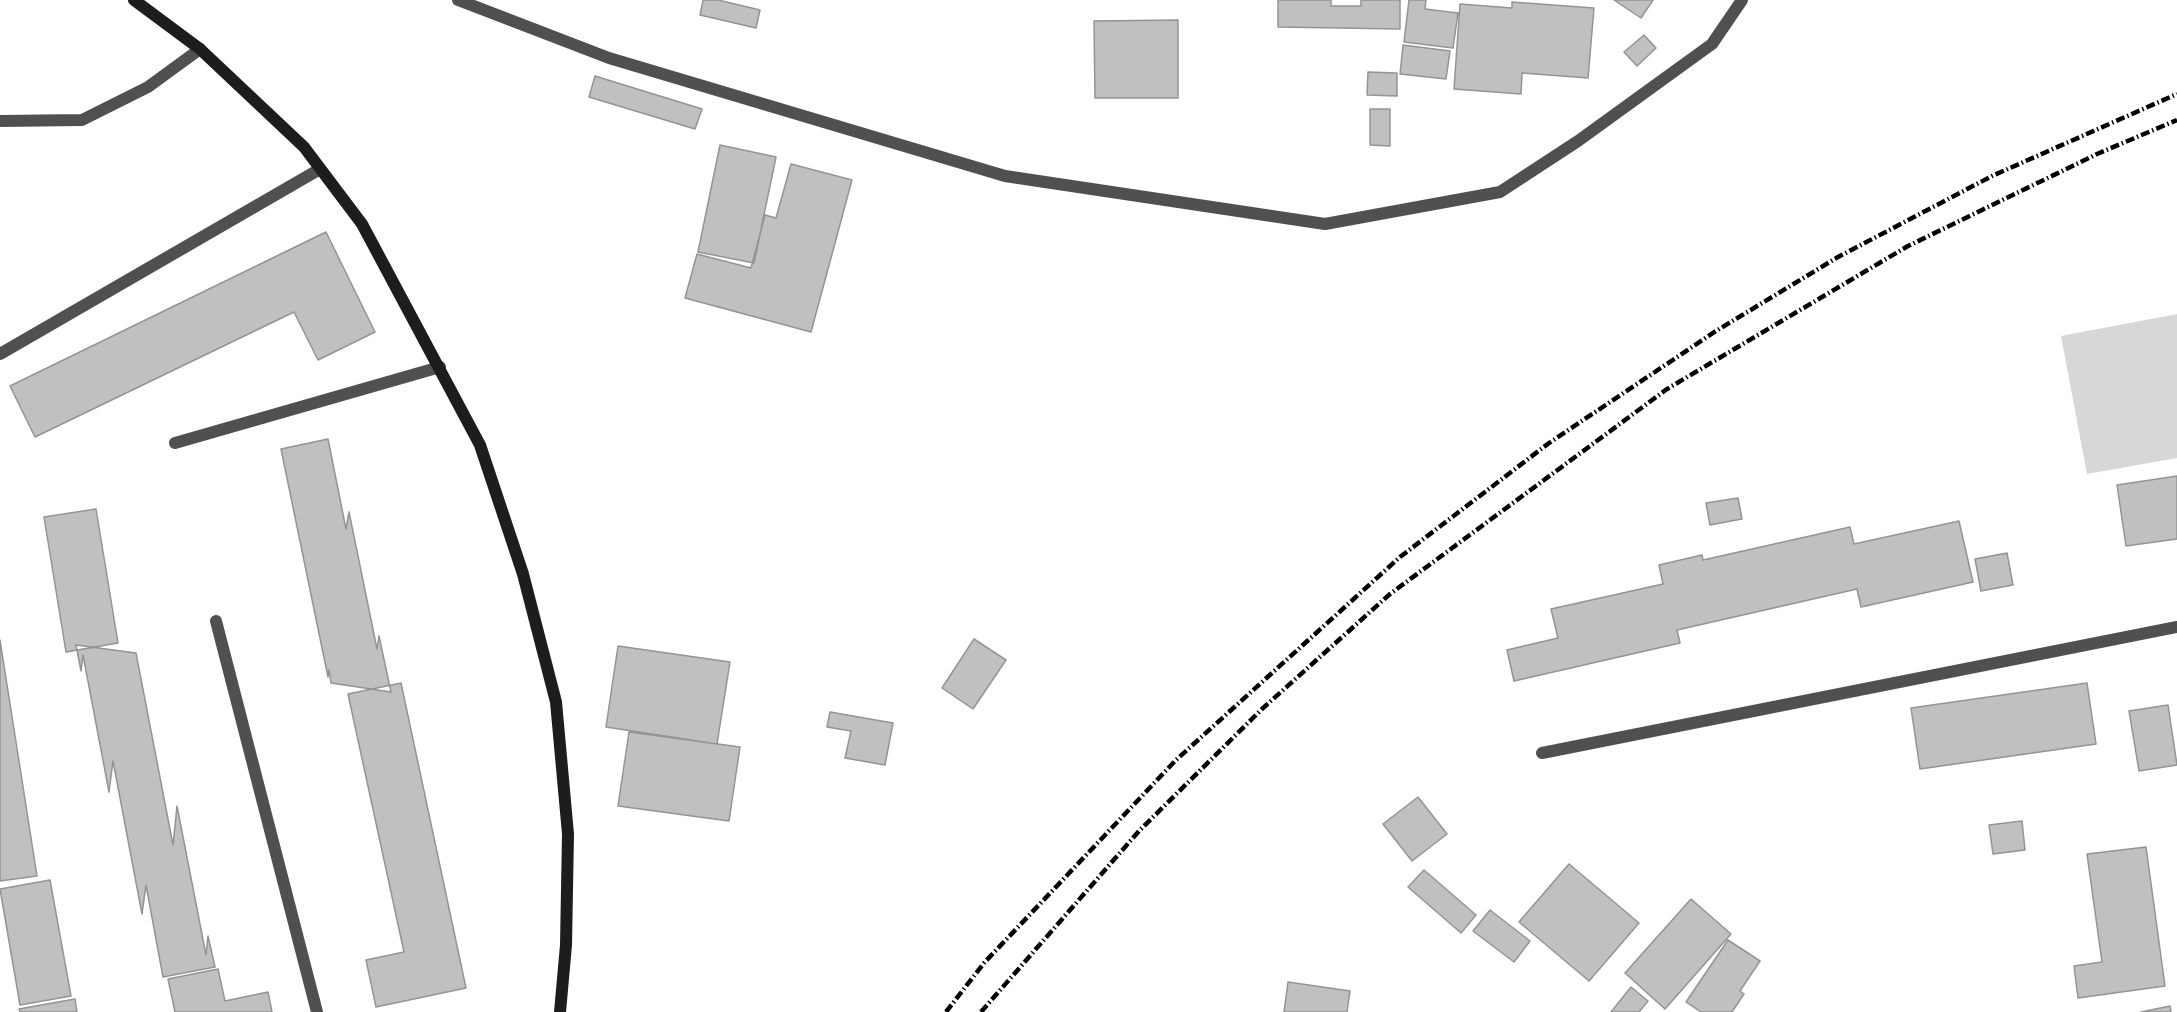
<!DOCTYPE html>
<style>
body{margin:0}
canvas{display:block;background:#fff}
</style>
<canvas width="2177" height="1012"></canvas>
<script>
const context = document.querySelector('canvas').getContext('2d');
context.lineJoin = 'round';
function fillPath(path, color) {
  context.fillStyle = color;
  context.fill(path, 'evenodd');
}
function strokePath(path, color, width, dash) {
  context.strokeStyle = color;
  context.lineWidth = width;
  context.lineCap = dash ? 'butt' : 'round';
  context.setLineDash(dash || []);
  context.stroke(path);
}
const green = new Path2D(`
 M2177,314V458L2087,474L2061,336Z`);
const building = new Path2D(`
 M703,0H718L760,10L756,28L700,15Z
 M1278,0H1331V6H1361V0H1400V29L1278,27Z
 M1409,0H1426L1425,9L1458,13L1453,48L1404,42Z
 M1614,0H1653L1641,18Z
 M1512,2L1594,8L1588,78L1522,73L1521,94L1454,89L1460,4L1512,8Z
 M1178,20V98H1095L1094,21Z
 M1644,35L1656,48L1637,66L1624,52Z
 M1403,45L1450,51L1446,79L1400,74Z
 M1368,72L1397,73V96L1367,95Z
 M595,76L702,109L695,129L589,97Z
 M1370,109H1390V146L1370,145Z
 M720,145L776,157L754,263L698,252Z
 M791,164L852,180L811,332L685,298L697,254L751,268L765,215L776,218Z
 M326,232L375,332L318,360L294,312L35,437L10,386Z
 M328,439L346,529L349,512L377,649L379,636L391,692L331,683L329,670L328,677L281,449Z
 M2177,476V539L2126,546L2117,485Z
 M1738,498L1742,519L1710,525L1706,503Z
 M96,509L118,643L66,652L44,517Z
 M1959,521L1973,582L1861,607L1857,589L1677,630L1680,643L1514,681L1507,650L1558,638L1551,609L1663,584L1659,565L1702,555L1703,560L1850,527L1854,544Z
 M2007,553L2013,585L1981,591L1975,559Z
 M974,639L1006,660L973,709L942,688Z
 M0,640L37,876L0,881Z
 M76,645L136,653L173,845L177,806L206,955L208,936L215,967L163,977L146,885L142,914L113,761L109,792L83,655L81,671Z
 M618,646L730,662L717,744L606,727Z
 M401,683L466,988L376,1007L366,960L404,952L348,694Z
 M2087,683L2096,744L1920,769L1911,708Z
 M2168,705L2177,765L2139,771L2129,711Z
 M830,712L893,723L885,765L845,758L851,731L827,727Z
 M629,732L740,747L729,821L618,806Z
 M1418,797L1447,834L1412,861L1383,824Z
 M2022,821L2025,850L1993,854L1989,825Z
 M2146,847L2165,986L2078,998L2074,966L2102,962L2087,854Z
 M1569,864L1639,923L1589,981L1519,922Z
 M1424,870L1476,915L1461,933L1408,887Z
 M50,880L71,996L20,1005L0,889Z
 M1691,899L1731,934L1665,1009L1625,973Z
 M1490,910L1530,941L1514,962L1473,931Z
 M1728,940L1760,961L1740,991L1744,994L1732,1012H1701L1686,1002Z
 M218,969L225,1001L268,992L272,1012H175L168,979Z
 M1288,982L1350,991L1347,1012H1284Z
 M1631,987L1648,1001L1639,1012H1611Z
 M75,999L77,1012H20L19,1009Z
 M2170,1006L2171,1012H2141Z`);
const lane = new Path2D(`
 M175,443L440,367
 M216,621L317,1012`);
const street = new Path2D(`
 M458,0L609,58L1005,176L1325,224L1500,192L1578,141L1712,44L1742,0
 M0,121L82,120L148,87L200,49
 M0,354L320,169
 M1542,753L2177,627`);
const secondary = new Path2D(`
 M134,0L200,49L304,147L362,224L480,445L523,574L556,702L568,834L566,945L560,1012`);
const rail = new Path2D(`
 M946,1012L984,963L1176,760L1400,557L1549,443L1716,331L1838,257L1992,176L2177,94
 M981,1012L1139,831L1262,709L1390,594L1667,389L1908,246L2097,154L2177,120`);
fillPath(green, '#d7d7d7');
fillPath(building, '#c0c0c0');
strokePath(building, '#949494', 1.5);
strokePath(lane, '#505050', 12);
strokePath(street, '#505050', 12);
strokePath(secondary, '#1d1d1d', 12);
strokePath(rail, '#000', 4.5, [9, 3, 1.5, 3]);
</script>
